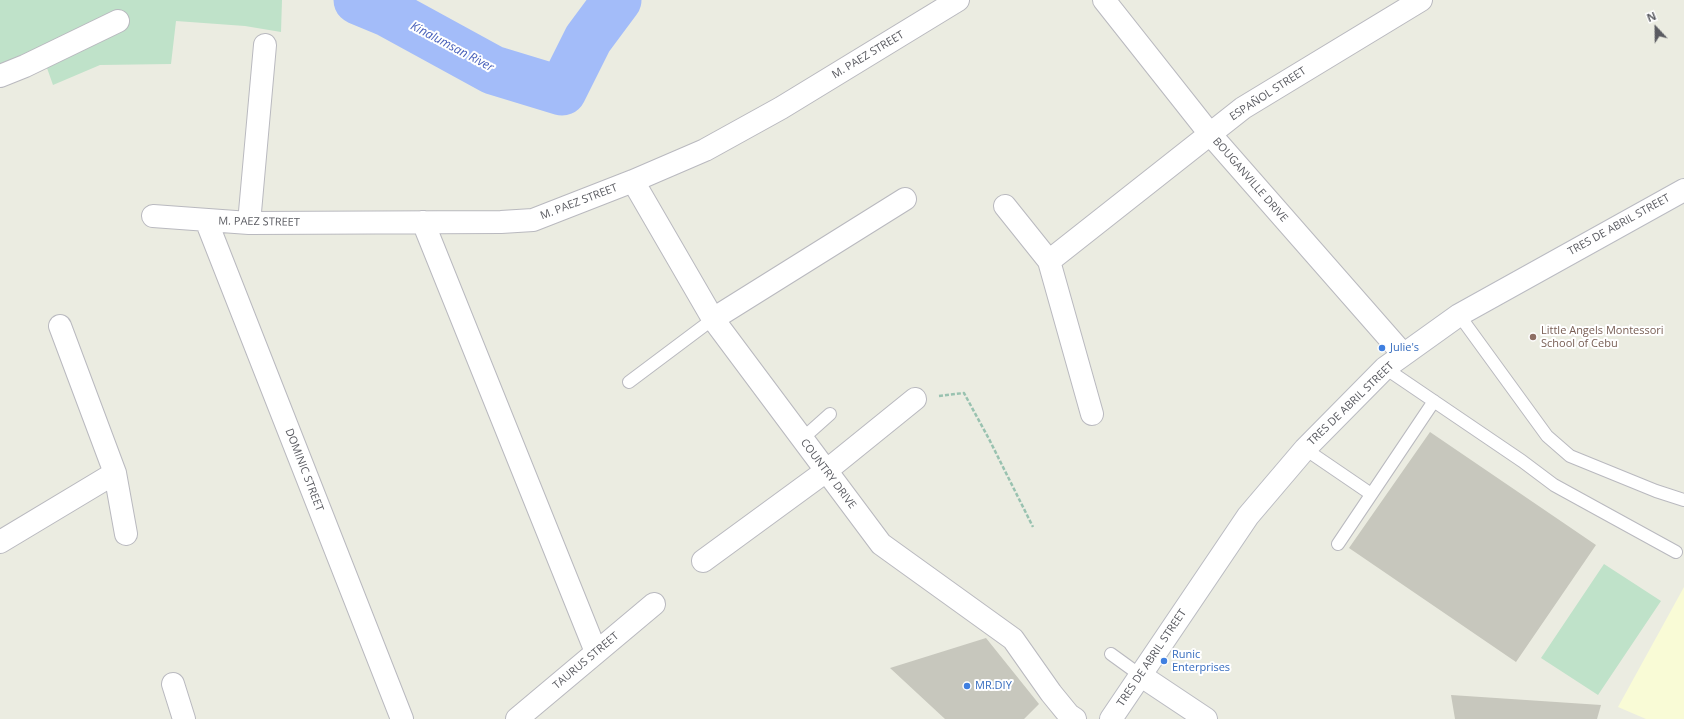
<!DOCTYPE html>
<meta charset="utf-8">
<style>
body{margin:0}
#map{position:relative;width:1684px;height:719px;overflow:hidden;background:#ebece1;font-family:"Open Sans",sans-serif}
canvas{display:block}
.north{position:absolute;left:1636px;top:8px;width:40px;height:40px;-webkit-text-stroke:3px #fff;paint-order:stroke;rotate:338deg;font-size:11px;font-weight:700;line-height:16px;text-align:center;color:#5a5b61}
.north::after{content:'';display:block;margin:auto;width:14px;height:18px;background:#5a5b61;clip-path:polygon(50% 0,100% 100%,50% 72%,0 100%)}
</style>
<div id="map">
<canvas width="1684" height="719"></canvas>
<div class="north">N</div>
</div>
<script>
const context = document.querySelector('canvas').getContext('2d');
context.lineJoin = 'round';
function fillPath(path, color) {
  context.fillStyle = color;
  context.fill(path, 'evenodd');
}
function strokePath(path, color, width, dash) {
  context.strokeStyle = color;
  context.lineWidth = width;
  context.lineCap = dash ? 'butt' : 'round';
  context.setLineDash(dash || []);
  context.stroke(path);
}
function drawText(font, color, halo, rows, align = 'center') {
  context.font = font + ' "Open Sans",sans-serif';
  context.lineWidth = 4;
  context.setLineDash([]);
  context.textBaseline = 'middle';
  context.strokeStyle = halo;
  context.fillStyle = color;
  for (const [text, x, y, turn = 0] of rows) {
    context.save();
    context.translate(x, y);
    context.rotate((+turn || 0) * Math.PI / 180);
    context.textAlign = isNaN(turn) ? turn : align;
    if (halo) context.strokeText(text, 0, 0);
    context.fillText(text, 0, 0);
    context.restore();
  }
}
const commercial = new Path2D(`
 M1684,587V719H1646L1618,707Z`);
const green = new Path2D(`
 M0,0H282L281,32L245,26L176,21L171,64L100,65L53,85L41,51L0,69Z
 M1604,564L1661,601L1598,695L1541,658Z`);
const river = new Path2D(`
 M358,0L387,12L493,70L562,91L588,39L617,0`);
const building = new Path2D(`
 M1430,432L1596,545L1516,662L1349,548Z
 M986,638L1039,704L1024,719H945L890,668Z
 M1451,695L1601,705L1597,719H1455Z`);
const path = new Path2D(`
 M939,396L964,393L989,439L1033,527`);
const lane = new Path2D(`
 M1459,315L1547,436L1570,456L1656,491L1684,500
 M1385,368L1522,461L1554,485L1676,552
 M629,382L713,319
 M802,439L830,414
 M1305,449L1371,494
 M1338,544L1434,401
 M1111,654L1140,675`);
const street = new Path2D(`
 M1104,0L1210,134L1403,354
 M0,76L25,66L118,21
 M633,181L713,319L881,544L1013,639L1051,693L1069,715L1075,719
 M1005,206L1049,261L1092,414
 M153,216L249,223L501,222L533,220L633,181L705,150L781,108L958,0
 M206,220L402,719
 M423,222L596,652
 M249,223L265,45
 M1049,261L1243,108L1421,0
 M713,319L905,199
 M60,326L115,473L126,534
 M0,542L115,473
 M703,561L826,471L915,399
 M173,684L184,719
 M517,719L654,604`);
const secondary = new Path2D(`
 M1140,675L1206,719
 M1111,719L1248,516L1305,449L1385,368L1459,315L1684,190`);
const markers = [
 [1533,337,4,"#8d6e63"],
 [1382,348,4,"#3f7fe0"],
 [1164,661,4,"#3f7fe0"],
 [967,686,4,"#3f7fe0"]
];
const streetNames = [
 ["M. PAEZ STREET",868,55,-31],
 ["ESPAÑOL STREET",1268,94,-33],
 ["BOUGANVILLE DRIVE",1250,180,49],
 ["M. PAEZ STREET",579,202,-21],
 ["M. PAEZ STREET",259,222,1],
 ["TRES DE ABRIL STREET",1619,225,-29],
 ["TRES DE ABRIL STREET",1351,404,-44],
 ["DOMINIC STREET",304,470,69],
 ["COUNTRY DRIVE",828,474,53],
 ["TRES DE ABRIL STREET",1152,658,-56],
 ["TAURUS STREET",586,661,-40]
];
const educationNames = [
 ["Little Angels Montessori",1541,331],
 ["School of Cebu",1541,344]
];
const shopNames = [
 ["Julie's",1390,348],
 ["Runic",1172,655],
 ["Enterprises",1172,668],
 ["MR.DIY",975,686]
];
const waterNames = [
 ["Kinalumsan River",452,47,28]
];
fillPath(commercial, '#f9fbd6');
fillPath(green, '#bfe2c9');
strokePath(river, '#a3bcf9', 49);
fillPath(building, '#c7c7bd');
strokePath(lane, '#b9b9bf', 14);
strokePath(street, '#b9b9bf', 24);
strokePath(secondary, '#babbc2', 24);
strokePath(path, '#99c2b0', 2.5, [4, 2]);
strokePath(lane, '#fff', 12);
strokePath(street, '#fff', 22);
strokePath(secondary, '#fff', 22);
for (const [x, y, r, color] of markers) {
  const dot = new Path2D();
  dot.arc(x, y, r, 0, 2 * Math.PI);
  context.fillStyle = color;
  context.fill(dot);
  strokePath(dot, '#fff', 1.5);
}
drawText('11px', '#5a5b61', '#fff', streetNames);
drawText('11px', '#785e54', '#fff', educationNames, 'left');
drawText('11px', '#366cbe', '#fff', shopNames, 'left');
drawText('italic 12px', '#4860ba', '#fff', waterNames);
</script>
